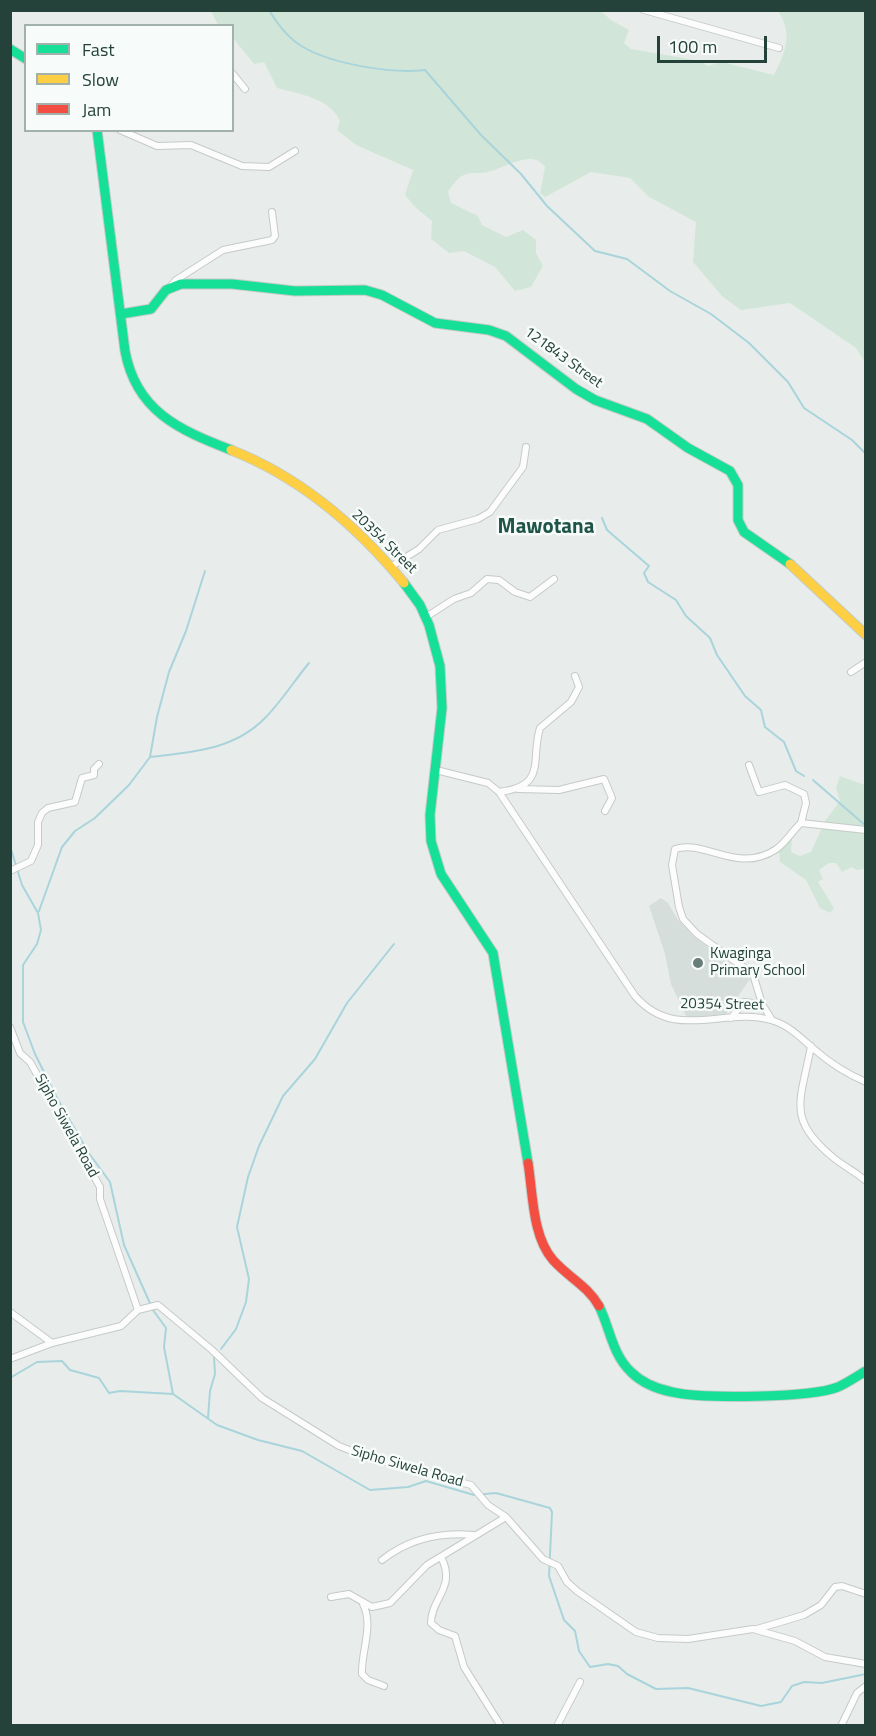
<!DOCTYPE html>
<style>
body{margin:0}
#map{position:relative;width:876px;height:1736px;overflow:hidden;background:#e8edeb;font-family:"Titillium Web",sans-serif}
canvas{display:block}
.frame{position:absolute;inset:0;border:12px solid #24423a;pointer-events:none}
.legend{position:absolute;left:24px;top:24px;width:210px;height:108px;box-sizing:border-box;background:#f7fbf9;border:2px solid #a3b1ad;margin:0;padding:8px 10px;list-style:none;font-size:18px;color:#24423a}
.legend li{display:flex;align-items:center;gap:12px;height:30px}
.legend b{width:30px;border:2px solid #a3b1ad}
.scale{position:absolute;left:657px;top:36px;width:110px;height:27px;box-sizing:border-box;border:3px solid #24423a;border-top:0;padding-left:8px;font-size:18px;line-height:21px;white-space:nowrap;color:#24423a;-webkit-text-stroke:4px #f7fbf9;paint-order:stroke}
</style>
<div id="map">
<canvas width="876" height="1736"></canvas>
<div class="frame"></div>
<ul class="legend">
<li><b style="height:8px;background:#16e098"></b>Fast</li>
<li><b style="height:8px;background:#ffcf43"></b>Slow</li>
<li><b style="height:8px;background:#f24e42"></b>Jam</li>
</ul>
<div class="scale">100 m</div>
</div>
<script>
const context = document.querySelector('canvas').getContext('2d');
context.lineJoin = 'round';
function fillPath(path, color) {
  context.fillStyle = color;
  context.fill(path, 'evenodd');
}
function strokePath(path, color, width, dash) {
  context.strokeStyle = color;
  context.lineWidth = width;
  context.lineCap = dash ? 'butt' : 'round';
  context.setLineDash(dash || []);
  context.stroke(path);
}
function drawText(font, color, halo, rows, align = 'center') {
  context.font = font + ' "Titillium Web",sans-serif';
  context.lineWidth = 5;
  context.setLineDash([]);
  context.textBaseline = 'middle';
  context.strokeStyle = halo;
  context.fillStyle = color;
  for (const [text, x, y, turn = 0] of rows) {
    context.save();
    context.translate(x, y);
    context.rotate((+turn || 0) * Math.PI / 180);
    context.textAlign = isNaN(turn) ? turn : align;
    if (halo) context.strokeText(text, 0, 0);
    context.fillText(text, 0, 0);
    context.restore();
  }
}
const built = new Path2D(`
 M661,898L668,903L678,920L693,936L750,979L726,1014L687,1018L671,984L665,954L649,906Z`);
const green = new Path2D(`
 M211,11H601L611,20L629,30L624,43L631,49L700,61L708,66L722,62L774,75C786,51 793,33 778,11H865V362L856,348L790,303L741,310L722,296L693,262L696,222L649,197L630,178L591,172L545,197L540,193L545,167C532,148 505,168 488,172C481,174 471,172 464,175C457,178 452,186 448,192L451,203L478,216L482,225L506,237L523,230L536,240V253L543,266L531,287L515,291L495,267L464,251L449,253L431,239L432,221L416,208L405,195L413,170L356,145L337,130L340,121C330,98 299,94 277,88L264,62L254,64L233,38L232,26L218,25Z
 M840,776L865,785V869L856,870L852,867L842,872L836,863H829L819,870L823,879L818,882L834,908L830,913L820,908L806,880L780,862L779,852L790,837H792L791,852L800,856L811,852L825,821L840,801L836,788Z`);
const stream = new Path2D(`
 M269,10C278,25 289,39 303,47C332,64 392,74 425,70L481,135L521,174L547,206L595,251L627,259L670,291L711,314L749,343L788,382L804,408L852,440L866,454
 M602,518L607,530L649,566L644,573L648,582L676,600L686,616L710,638L717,655L745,696L761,710L765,727L784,742L796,771L804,776
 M150,757C192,752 234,750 265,718C281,702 294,681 309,663
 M813,780L866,826
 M10,846L22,885L38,913L41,930L37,944L23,965V1022L35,1054L56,1096L88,1152L110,1182L124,1245L153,1310L166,1328L164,1347L173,1394
 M39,911L62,847L75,831L95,818L129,785L150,757L157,717L169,672L186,631L205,571
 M221,1349L236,1329L246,1302L249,1279L237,1227L248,1177L259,1146L283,1096L315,1059L347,1003L394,944
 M10,1378L37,1362L62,1361L70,1370L99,1378L109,1393L120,1391L173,1394L217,1425L258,1440L302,1451L370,1490L408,1487L426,1481L474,1495L496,1493L550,1508L552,1512L549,1576L564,1620L575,1631L579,1651L590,1667L608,1664L618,1666L627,1674L656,1689L688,1688L761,1706L781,1702L792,1686L804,1682L822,1683L866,1674
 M208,1418L210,1391L215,1374L214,1357`);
const street = new Path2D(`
 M644,10L779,48
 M232,73L245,89
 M120,130L157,146L191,145L242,166L269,167L295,151
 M170,287L176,280L223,250L272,240L275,236L272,212
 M392,566L419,549L438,530L478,519L490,512L523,467L526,447
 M426,617L454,599L471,593L487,579L499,580L515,592L530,597L554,579
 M851,672L866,662
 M749,765L759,792L785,785L804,794L806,803L801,823
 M436,770L488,783L499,792L635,996C676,1043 725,1005 774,1021C790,1026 803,1040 815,1050C830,1063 847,1074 866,1082
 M518,789L559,790L604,779L612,798L605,811
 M499,792C548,786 530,760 540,728L571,702L579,687L575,676
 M10,871L31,861L38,845V822L42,813L48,808L75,802L82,778L94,775V769L99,764
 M731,1018L744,1002L762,1004
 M772,1020L762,1004L753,974L697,934L683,919L679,907L672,865L675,849C705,839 737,874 775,850C786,843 792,831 801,823L866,830
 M10,1027L20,1053L30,1062L100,1187V1199L138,1310
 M811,1046C801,1101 785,1119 835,1159C845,1167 856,1172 866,1181
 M138,1310L158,1305L212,1350L262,1398L339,1446L370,1458L471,1485L488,1505L506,1517L543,1559L558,1566L567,1582L577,1591L636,1632L658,1638L688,1639L753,1629L795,1641L825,1657L866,1664
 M10,1312L52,1343
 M10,1359L52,1343L121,1326L138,1310
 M441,1557C457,1587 431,1598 431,1623L439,1630L455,1636L464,1667L501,1726
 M382,1560C409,1539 440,1532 473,1535
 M331,1597L349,1594L372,1607L390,1603L427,1565L506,1517
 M363,1604C374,1626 361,1651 362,1674L368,1680L384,1686
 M757,1629L804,1615L821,1605L835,1587L842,1586L866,1594
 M557,1726L580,1682
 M841,1726L857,1693L866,1686`);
const fast = new Path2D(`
 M10,49L26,59
 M97,130L125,351C136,411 179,430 231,450
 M121,314L151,309L166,290L181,284H232L295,291L365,290L382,295L435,323L489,330L506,336L576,389L595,400L647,419L688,448L730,471L738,485V520L744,532L790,564
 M404,583L420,605L429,625L440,666L442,708L430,815L431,841L441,874L493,953L528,1163
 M599,1306C610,1328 612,1354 631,1372C642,1383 657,1389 672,1392C702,1399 810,1398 838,1387C847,1383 857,1376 866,1371`);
const slow = new Path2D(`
 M231,450C300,477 358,527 404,583
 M790,564L866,635`);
const jam = new Path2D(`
 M528,1163C533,1193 532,1236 553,1260C568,1277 588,1286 599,1306`);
const markers = [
 [698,963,6,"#697e78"]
];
const streetNames = [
 ["121843 Street",563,358,36],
 ["20354 Street",384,542,44],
 ["20354 Street",722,1005,1],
 ["Sipho Siwela Road",66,1126,61],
 ["Sipho Siwela Road",407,1467,16]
];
const poiNames = [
 ["Kwaginga",710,954],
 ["Primary School",710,971]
];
const districtNames = [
 ["Mawotana",546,528]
];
fillPath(built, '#d6dedb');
fillPath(green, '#d1e6d8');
strokePath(stream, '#a9d4db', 2);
strokePath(street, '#c5cac8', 8);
strokePath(fast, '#c3cbc8', 11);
strokePath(slow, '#c3cbc8', 11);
strokePath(jam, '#c3cbc8', 11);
strokePath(street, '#fcfcfc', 6);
strokePath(fast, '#16e098', 9);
strokePath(slow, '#ffcf43', 9);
strokePath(jam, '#f24e42', 9);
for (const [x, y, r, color] of markers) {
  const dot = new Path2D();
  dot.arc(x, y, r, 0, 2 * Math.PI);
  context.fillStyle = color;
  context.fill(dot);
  strokePath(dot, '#f7fbf9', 2);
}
drawText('15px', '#24423a', '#f7fbf9', streetNames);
drawText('15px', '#24423a', '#f7fbf9', poiNames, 'left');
drawText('bold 21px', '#1f5548', '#f7fbf9', districtNames);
</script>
